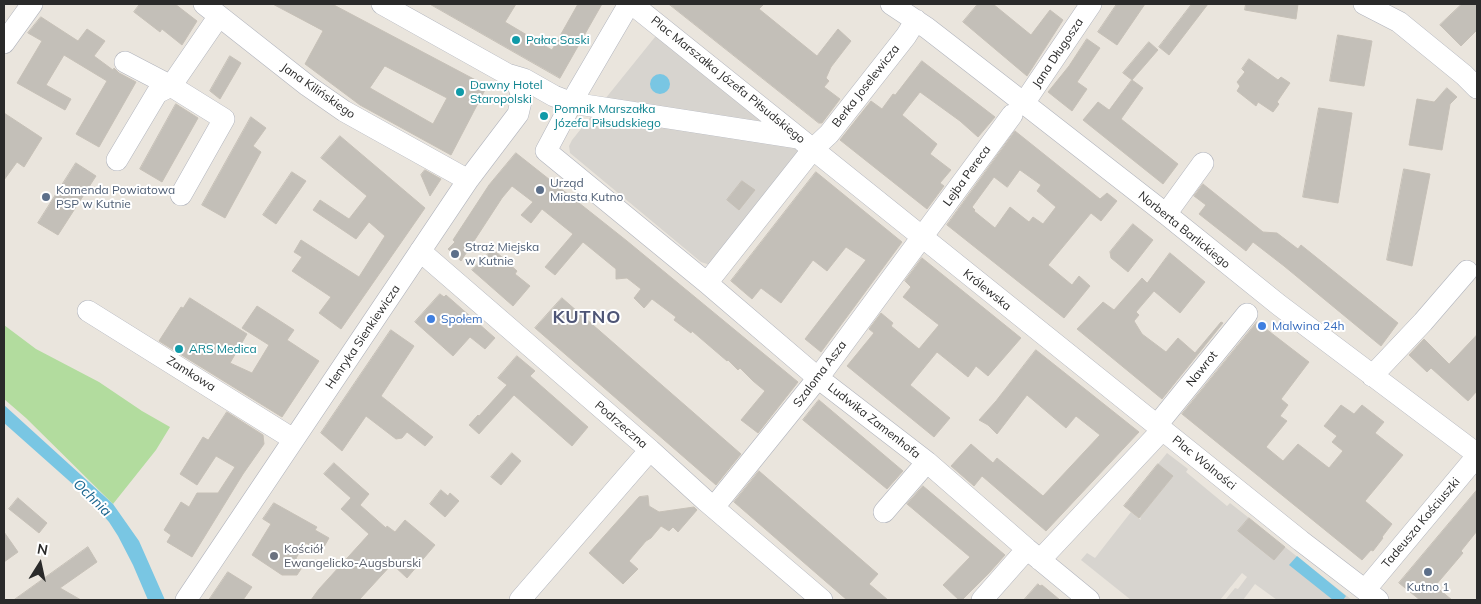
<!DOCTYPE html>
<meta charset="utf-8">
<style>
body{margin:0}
#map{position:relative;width:1481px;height:604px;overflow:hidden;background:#eae5dd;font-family:Mulish,sans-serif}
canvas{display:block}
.frame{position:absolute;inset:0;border:5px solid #2a2a2a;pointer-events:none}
.north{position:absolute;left:15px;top:539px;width:50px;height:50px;-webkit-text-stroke:4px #fff;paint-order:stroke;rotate:10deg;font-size:14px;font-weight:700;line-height:20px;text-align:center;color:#2a2a2a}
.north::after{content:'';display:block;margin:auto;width:18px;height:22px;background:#2a2a2a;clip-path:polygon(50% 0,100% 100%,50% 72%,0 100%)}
</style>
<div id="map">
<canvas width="1481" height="604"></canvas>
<div class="frame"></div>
<div class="north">N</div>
</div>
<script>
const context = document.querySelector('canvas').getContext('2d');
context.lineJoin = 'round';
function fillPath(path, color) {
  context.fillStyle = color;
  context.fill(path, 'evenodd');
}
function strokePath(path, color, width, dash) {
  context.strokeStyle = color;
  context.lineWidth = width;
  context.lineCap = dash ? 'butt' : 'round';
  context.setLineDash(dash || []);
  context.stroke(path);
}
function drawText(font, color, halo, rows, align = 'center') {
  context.font = font + ' Mulish,sans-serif';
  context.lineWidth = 4;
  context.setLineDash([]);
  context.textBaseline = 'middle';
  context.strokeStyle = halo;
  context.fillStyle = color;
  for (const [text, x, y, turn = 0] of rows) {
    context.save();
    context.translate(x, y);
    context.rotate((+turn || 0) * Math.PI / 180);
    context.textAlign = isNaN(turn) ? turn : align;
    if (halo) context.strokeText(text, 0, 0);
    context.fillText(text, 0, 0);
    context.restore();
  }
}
const green = new Path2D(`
 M4,325L36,349L99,382L142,411L170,427L156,450L113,504L26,418L4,399Z`);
const plaza = new Path2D(`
 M655,37H659L795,147L798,151L710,265L701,262L570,153L569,146L572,140Z
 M1167,453L1188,469L1186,472L1227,506L1230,503L1249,518L1239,531L1285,547L1352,600H1277L1255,584L1243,600H1228L1226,599L1235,588L1238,589L1247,577L1242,573L1220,600H1131L1081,560L1087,553L1095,558L1131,512L1141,520L1140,517L1172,477L1174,479L1158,464Z`);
const water = new Path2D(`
 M650 84a10 10 0 1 1 20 0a10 10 0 1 1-20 0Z
 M4,405L113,504L139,541L165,600H148L133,565L118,536L109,522L85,495L4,423Z
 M1297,556L1346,596L1343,600H1333L1289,565Z`);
const building = new Path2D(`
 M140,4H175L197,21L182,45L162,29L160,32L134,12Z
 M273,4H332L487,86L451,155L360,105L305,64L323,31ZM385,66L447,98L433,124L370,88Z
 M430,4H516L505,22L552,50L578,4H602L560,78Z
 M669,4H764L759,9L817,56L838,29L851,41L831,67L826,78L829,81L824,87L840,99L822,123H819Z
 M978,4H993L1031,35L1050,10L1063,20L1027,76L963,22Z
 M1117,4H1145L1117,45L1098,32Z
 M1192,4H1208L1169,55L1159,47Z
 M1246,4H1298L1296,19L1245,10Z
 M1462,4H1477V30L1461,46L1440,25Z
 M41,17L78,41L87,29L105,41L94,56L113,70L114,68L119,73L136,82L99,147L76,134L107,81L64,55L46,85L71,99L65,110L17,83L42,41L28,33Z
 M1338,35L1372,41L1364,86L1330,81Z
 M1087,39L1100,48L1077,82L1087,89L1072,111L1048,92L1069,66Z
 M1149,42L1158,50L1132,80L1123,73Z
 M230,56L241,63L220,99L210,91Z
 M1249,59L1278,80L1281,77L1290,83L1277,102L1279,104L1273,112L1258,102L1256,106L1237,91L1240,86L1237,82L1245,72L1242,69Z
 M922,61L995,117L978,137L960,121L920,92L902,115L937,144L930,154L951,170L940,183L944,186L927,209L840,140L871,101L882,109L893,94L895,95Z
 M1132,80L1143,88L1121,119L1178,164L1163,184L1083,120L1098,102L1109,110Z
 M1447,88L1457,97L1450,104L1442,150L1409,145L1417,99L1434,102Z
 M176,104L198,118L162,182L140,169Z
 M1319,108L1352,113L1338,203L1303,197Z
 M4,113L42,138L24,167L17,162L4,180Z
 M251,117L266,128L253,146L261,152L225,218L202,205Z
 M1015,131L1100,199L1107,193L1117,201L1101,221L1091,213L1048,265L1072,285L1079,276L1090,286L1064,318L947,225ZM1020,170L1041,185L1037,191L1056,207L1043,224L1033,217L1029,222L1010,207L995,228L974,211L975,210L972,207L994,177L1007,187Z
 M340,136L425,208L341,329L319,313L331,297L292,271L302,257L294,252L301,240L359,277L385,236L369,222L356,239L313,210L320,200L349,219L367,196L321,158Z
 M516,153L627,241L798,382L758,433L741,420L765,391L753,381L740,368L738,370L728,360L727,361L692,331L691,333L674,320L676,317L652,299L644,308L634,298L641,289L627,278L616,279V269L583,242L555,275L545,267L573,234L542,209L531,223L521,215L533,202L512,186L502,198L461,261L448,249L455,242L453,240L489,185Z
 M76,163L96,176L58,235L38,223Z
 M1404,169L1430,174L1412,266L1387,260Z
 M425,170L441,179L430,196L421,175Z
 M292,172L306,181L276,224L263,215Z
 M816,172L902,242L821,352L805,339L866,260L846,247L827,271L813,260L781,303L761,288L752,299L731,281Z
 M742,181L755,190L739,210L727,200Z
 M1203,184L1263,232L1277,233L1298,249L1301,245L1398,323L1381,346L1284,266L1253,242L1246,251L1199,214L1206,205L1194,196Z
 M1133,224L1153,240L1128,272L1111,258L1110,252Z
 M493,249L517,271L515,274L530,286L513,306L472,270Z
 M1170,253L1205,282L1180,313L1154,291L1136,312L1139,315L1134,321L1142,334L1166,352L1178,338L1195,353L1221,322L1223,323L1162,399L1077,329L1103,302L1114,310L1142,278L1147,283Z
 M922,258L1021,338L988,376L976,366L968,377L937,352L910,385L950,418L934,437L847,366L874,333L869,329L881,313L893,323L891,326L919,349L939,325L903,297L911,287L905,281Z
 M440,294L444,297L446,295L495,338L485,349L470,337L453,356L415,322Z
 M190,298L247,334L230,363L252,373L269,345L242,328L257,306L294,330L287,340L319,361L282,417L159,341L181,307L183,308Z
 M562,298L741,454L716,485L535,328Z
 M1257,322L1309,362L1281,399L1288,405L1280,416L1287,421L1266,447L1283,461L1298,444L1329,468L1343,451L1332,442L1337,436L1324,426L1341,405L1354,414L1362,405L1384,422L1375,433L1403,455L1365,501L1392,524L1382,537L1383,538L1373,551L1371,550L1362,560L1182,414Z
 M391,330L414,346L381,396L433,437L425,446L407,432L402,438L396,439L366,416L342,451L321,433Z
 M1477,335V391L1468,401L1431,368L1427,372L1409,355L1424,339L1449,364Z
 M1036,350L1139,432L1046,531L982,476L974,486L951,466L971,444L993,463L997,458L1043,496L1100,435L1076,416L1066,428L1027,395L997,434L988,425L979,420L996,401Z
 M517,356L535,371L530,376L588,427L572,446L514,395L479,434L469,425L478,415L479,416L507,385L498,378Z
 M819,400L903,471L887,489L803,420Z
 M227,412L263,435L264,444L243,474L192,557L167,542L171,535L164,530L181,502L189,507L197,493H218L235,467L216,456L197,485L180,474L203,437L208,440Z
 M512,453L521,461L501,485L491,477Z
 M334,463L369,494L360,505L386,528L387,526L395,532L405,520L435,545L407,578L392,564L359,600H311L319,589L369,534L341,509L351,498L324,474Z
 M1158,464L1173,476L1139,518L1124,506Z
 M759,471L878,574L869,584L888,600H847L734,502Z
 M923,486L1005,555L989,573L962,600H959L943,585L970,557L907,504Z
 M441,490L448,496L450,493L459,501L445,517L430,504Z
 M1477,490V531L1461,551L1463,553L1435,586L1452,600H1420L1399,583Z
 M648,496L649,506L659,512L694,507L697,510L678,532L673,527L669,531L661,526L651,538L646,541L629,561L638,569L623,584L589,553L639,497Z
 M18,498L47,523L39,533L9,509Z
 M274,503L317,527L315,530L329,538L321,552L306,543L296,558L301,569L297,575H282L252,555L271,524L263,519Z
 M1249,518L1285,547L1274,560L1238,531Z
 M4,532L18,552L4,562Z
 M88,547L97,562L60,588L81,600H14Z
 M228,572L252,587L243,600H209Z
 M1038,584L1040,586L1042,585L1060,600H1024Z`);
const minor = new Path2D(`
 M204,4L308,86L344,111L468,180
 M629,4L578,91L546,151L707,283L818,378L927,462L1027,549L1089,600
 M632,4L1301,541L1378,600
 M891,4L927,28L1007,90L1166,214L1279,305L1477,454
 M1364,4L1399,22L1464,75L1477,88
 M4,43L32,4
 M125,62L171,86L224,119L181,195
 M507,74L524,79L554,96L572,103L798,138
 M1024,103L1091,4
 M117,160L157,93L171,86L219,16
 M1166,214L1203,163
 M420,251L650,450L706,501L822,600
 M707,283L813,149L829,134L906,36L916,20
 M88,311L293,439
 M1372,376L1423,322L1467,271
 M1157,425L1247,314
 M714,507L818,378L1012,115
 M884,512L927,462
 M1040,560L1162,430
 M1365,590L1477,456
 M186,600L468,180L518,114L522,97L518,85L507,74L382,4
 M520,600L650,450
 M982,600L1027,549`);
const markers = [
 [516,40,5,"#0f9aa8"],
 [460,92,5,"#0f9aa8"],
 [544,116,5,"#0f9aa8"],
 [540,190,5,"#5c6f8a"],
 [46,197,5,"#5c6f8a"],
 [455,254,5,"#5c6f8a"],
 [431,319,5,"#3f7fe0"],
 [1262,326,5,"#3f7fe0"],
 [179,349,5,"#0f9aa8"],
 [274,556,5,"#6b7280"],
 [1428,572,5,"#5c6f8a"]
];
const cultureNames = [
 ["Pałac Saski",526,40],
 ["Dawny Hotel",470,85],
 ["Staropolski",470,99],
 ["Pomnik Marszałka",554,109],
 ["Józefa Piłsudskiego",554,123],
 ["ARS Medica",189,349]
];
const streetNames = [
 ["Jana Długosza",1058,53,-56],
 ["Plac Marszałka Józefa Piłsudskiego",728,80,39],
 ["Berka Joselewicza",866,86,-52],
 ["Jana Kilińskiego",318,91,35],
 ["Lejba Pereca",967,176,-54],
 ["Norberta Barlickiego",1184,230,39],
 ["Królewska",987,290,39],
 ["Henryka Sienkiewicza",363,337,-56],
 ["Nawrot",1202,369,-51],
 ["Zamkowa",191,374,32],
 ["Szaloma Asza",820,374,-53],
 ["Ludwika Zamenhofa",874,421,38],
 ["Podrzeczna",621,425,41],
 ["Plac Wolności",1204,463,39],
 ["Tadeusza Kościuszki",1421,523,-50]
];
const serviceNames = [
 ["Urząd",550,183],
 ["Miasta Kutno",550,197],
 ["Komenda Powiatowa",56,190],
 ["PSP w Kutnie",56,204],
 ["Straż Miejska",465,247],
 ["w Kutnie",465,261],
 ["Kutno 1",1428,587,"center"]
];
const shopNames = [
 ["Społem",441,319],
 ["Malwina 24h",1272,326]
];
const worshipNames = [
 ["Kościół",284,549],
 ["Ewangelicko-Augsburski",284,563]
];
const waterNames = [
 ["Ochnia",92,498,44]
];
const districtNames = [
 ["KUTNO",587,318]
];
fillPath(green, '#b2dc9e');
fillPath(plaza, '#d7d4cf');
fillPath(water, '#79c6e3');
fillPath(building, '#c3bfb8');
strokePath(building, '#c6c0b7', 1);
strokePath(minor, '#b0b3bc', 22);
strokePath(minor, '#fff', 21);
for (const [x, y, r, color] of markers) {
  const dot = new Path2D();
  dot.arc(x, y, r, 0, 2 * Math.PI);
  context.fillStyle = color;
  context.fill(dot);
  strokePath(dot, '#fff', 2);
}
drawText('12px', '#0d838f', '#fff', cultureNames, 'left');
drawText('12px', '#2a2a2a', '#fff', streetNames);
drawText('12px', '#4e5e75', '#fff', serviceNames, 'left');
drawText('12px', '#366cbe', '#fff', shopNames, 'left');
drawText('12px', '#5b616d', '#fff', worshipNames, 'left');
drawText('italic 14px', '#19648e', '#fff', waterNames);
context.letterSpacing = '1px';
drawText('bold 18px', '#4e5576', '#fff', districtNames);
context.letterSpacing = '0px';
</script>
